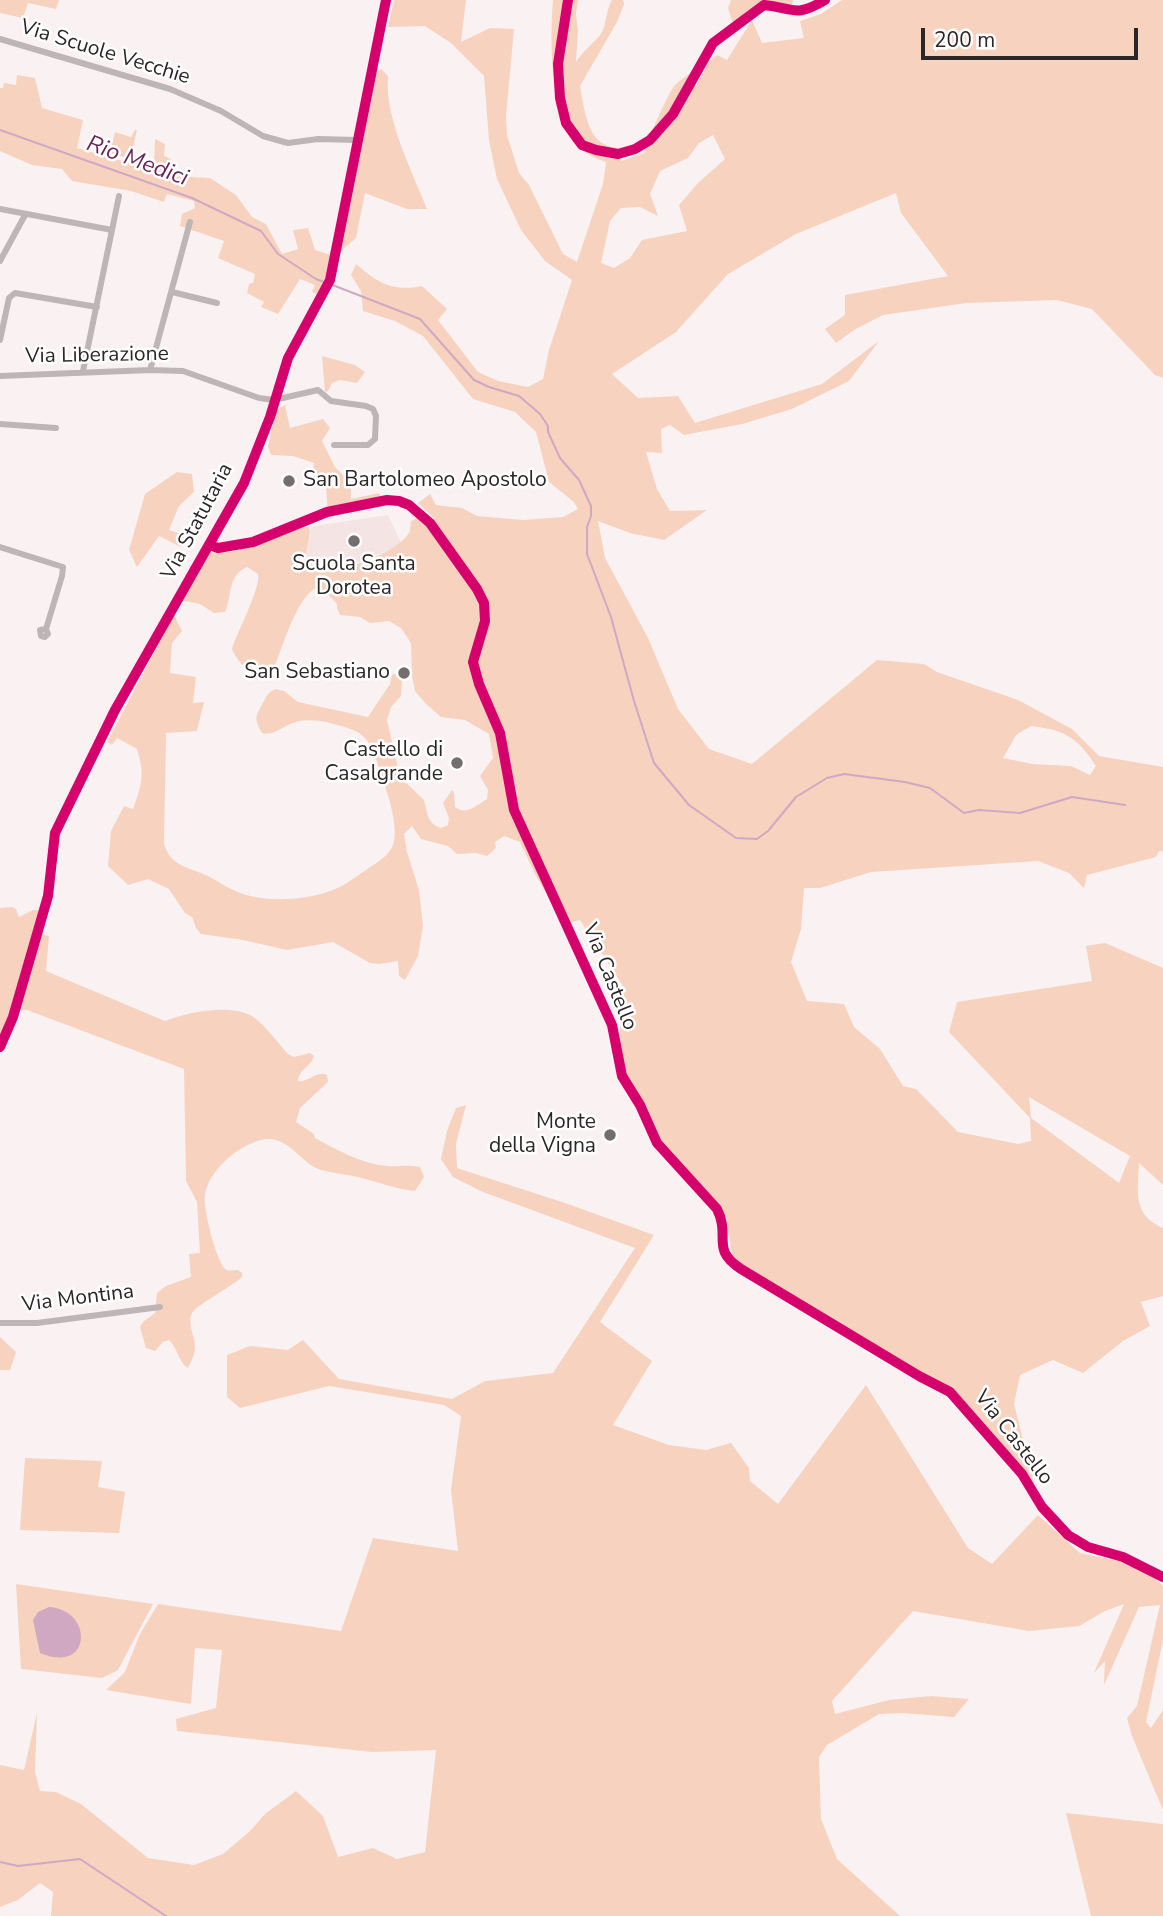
<!DOCTYPE html>
<style>
body{margin:0}
#map{position:relative;width:1163px;height:1916px;overflow:hidden;background:#faf2f2;font-family:"Nunito Sans",sans-serif}
canvas{display:block}
.scale{position:absolute;left:921px;top:28px;width:217px;height:32px;box-sizing:border-box;border:4px solid #2c2727;border-top:0;padding-left:9px;font-size:21px;line-height:24px;white-space:nowrap;color:#2c2727;-webkit-text-stroke:5px #fff;paint-order:stroke}
</style>
<div id="map">
<canvas width="1163" height="1916"></canvas>
<div class="scale">200 m</div>
</div>
<script>
const context = document.querySelector('canvas').getContext('2d');
context.lineJoin = 'round';
function fillPath(path, color) {
  context.fillStyle = color;
  context.fill(path, 'evenodd');
}
function strokePath(path, color, width, dash) {
  context.strokeStyle = color;
  context.lineWidth = width;
  context.lineCap = dash ? 'butt' : 'round';
  context.setLineDash(dash || []);
  context.stroke(path);
}
function drawText(font, color, halo, rows, align = 'center') {
  context.font = font + ' "Nunito Sans",sans-serif';
  context.lineWidth = 5;
  context.setLineDash([]);
  context.textBaseline = 'middle';
  context.strokeStyle = halo;
  context.fillStyle = color;
  for (const [text, x, y, turn = 0] of rows) {
    context.save();
    context.translate(x, y);
    context.rotate((+turn || 0) * Math.PI / 180);
    context.textAlign = isNaN(turn) ? turn : align;
    if (halo) context.strokeText(text, 0, 0);
    context.fillText(text, 0, 0);
    context.restore();
  }
}
const built = new Path2D(`
 M388,515L401,543L395,548L343,568L319,570L311,567L305,562L310,532L308,527Z`);
const green = new Path2D(`
 M0,0H59L56,9L28,3L23,18L0,13Z
 M394,0H466L461,42L490,28L514,29L506,116L507,135L519,173L529,185L563,254L577,262L603,184L606,162C593,158 578,150 570,138C550,108 550,36 553,0H578L576,14L578,31L576,62C583,50 597,41 602,32C607,22 606,10 612,0H623L624,4L617,22L580,86C583,103 586,127 598,140C603,145 612,147 618,149L621,161L644,153C647,141 668,93 675,85C679,81 685,77 689,74L696,86L708,62L717,55L727,60L752,20L762,43L804,38L800,21L821,14L842,0H1163V378L1155,375L1092,309L1057,300L966,303L883,315L854,330L836,343L825,329L845,315V295L948,276L901,213L896,193L796,234L728,274L676,332L612,374L638,398L678,396L695,423L822,384L879,341L849,381L792,409L742,424L684,435L670,425L661,429L662,453L646,452L657,489L670,511L707,510L664,540L630,533L598,521L605,558L648,638L678,709L709,749L752,764L877,660L924,664L937,672L1018,700L1072,729L1099,756L1163,767V851H1159L1156,857L1087,875L1084,888L1069,873L1038,861L871,872L820,888H804L801,929L791,962L807,1001L844,1004L854,1027L880,1049L903,1086L916,1089L958,1132L1018,1144L1031,1141L1030,1118L949,1032L957,1002L1092,981L1086,946L1105,943L1163,968V1185L1139,1163C1138,1191 1132,1215 1163,1228V1296L1141,1302L1150,1326L1123,1341L1083,1373L1053,1360L1020,1375L1014,1404L1036,1491L959,1397L743,1267L732,1255L726,1218L711,1196L659,1139L643,1116L623,1077L619,1046L623,986L580,920L564,924L535,874L520,842L504,836L495,842L496,848L487,856L476,853L457,854L448,846L421,839L412,826L404,834L407,852L419,890L423,926L418,956L405,980L399,976L398,961L379,964L370,963L333,942L287,950L243,940L201,934L196,928L192,917L185,913L169,889L148,879L128,885L108,866L111,831L124,806L133,809C142,784 145,775 137,749L117,738L112,745L107,742L174,615L182,631L172,643L170,673L196,677L193,703L204,702L197,731L166,733L164,844C171,867 189,867 208,876C221,883 232,891 246,895C271,902 306,900 330,891C343,887 355,877 366,870C376,863 389,856 393,845C399,830 389,797 384,783C376,763 375,739 353,730C337,724 312,717 296,722C283,725 276,736 262,733C253,717 256,716 264,701C268,694 268,692 276,689L284,691L298,702L368,717L390,684L392,675L395,674L402,680L401,696L391,707L387,720L400,777L424,800C428,813 426,823 441,828L448,825L449,818L443,803L452,790L454,792L455,807C466,816 477,805 487,799L488,790L480,776L493,758L489,734L465,720L441,717L426,704L415,691L412,676L411,643L401,628L389,621L370,623L360,617L340,615L337,608V604C330,596 325,590 314,589C295,601 280,654 271,677C254,678 238,664 232,649C237,632 261,588 258,574L247,567C227,575 232,598 225,612L214,613L200,604L185,601L182,596L209,552H231L301,528L308,527L310,531L305,562C311,567 317,570 325,571C346,571 401,551 410,531C410,530 411,522 411,521L417,518L435,519L418,503L430,494L436,505L462,508L477,516L523,520L563,517L578,509L574,502L549,482L536,432L515,412L473,399L423,336L395,321L363,311L361,291L351,275L356,264C378,283 392,292 422,286L447,309L438,320L478,372L498,381L528,387L543,379L549,350L572,280L545,261L521,230L497,179L489,140L484,76L451,43L425,26L388,27ZM713,135L725,159L698,183L679,205L687,231L642,240L630,258L614,268L601,263L610,221L621,208L640,207L658,216L650,194L660,171L688,158L699,143ZM1031,726C1065,730 1077,737 1096,766L1090,775L1071,766L1032,764L1003,758L1016,735ZM1029,1097L1130,1156L1119,1183L1031,1118Z
 M731,0H793L791,14C784,13 781,10 775,8C761,4 745,18 733,24L728,8Z
 M381,69L388,76C384,117 412,171 427,209H407L365,193L356,238L340,252L374,75Z
 M17,75L35,78L42,108L83,120L77,148L154,170L155,139L165,144L164,156L171,159L170,176L210,178L236,195L252,217L266,224L282,254L298,249L293,230L308,228L315,250L331,255L327,278L319,295L312,292L315,285L300,279L278,314L261,307L264,302L247,293L249,284L253,283L255,274L218,258L224,241L180,226L182,214L195,208L194,201L167,194L164,202L131,191L72,181L62,169L32,165L0,151V88H3L4,83L16,85Z
 M135,130H137L130,159L110,153L115,132L131,137Z
 M322,356L355,365L365,372L357,383L340,380L332,383L328,391L325,392Z
 M285,405L290,428L323,419L330,428L322,441L335,467L351,483V499L379,493L382,500L328,512L326,487L312,478L314,463L293,456L271,455L268,446L276,410Z
 M177,472L192,474L194,492L179,506L169,530L183,535L189,528L192,530L181,547L159,536L137,567L129,550L145,494Z
 M12,907L16,909L19,917L33,910H39L35,932L49,936L46,971L165,1021C186,1012 229,1004 250,1015C262,1021 278,1043 288,1054L294,1057L310,1053L314,1056C311,1067 299,1069 298,1081C309,1083 316,1070 327,1075L328,1082L300,1108L296,1122L314,1134L315,1138C337,1150 362,1164 387,1166C399,1167 408,1164 420,1167L424,1177L415,1191C395,1189 378,1182 358,1177C345,1174 328,1173 316,1168C302,1161 291,1144 276,1140C270,1138 261,1139 255,1142C233,1150 210,1171 205,1194C202,1205 217,1266 227,1270C230,1271 235,1270 238,1270L242,1273V1277C233,1286 196,1305 192,1313C187,1324 195,1336 195,1347C195,1354 191,1362 188,1368C178,1362 178,1348 169,1340L163,1342L155,1351L146,1348L140,1327L143,1322L155,1313L157,1293L166,1286L191,1277L189,1254L200,1253L197,1202L186,1181L184,1069L27,1010C10,1008 6,1025 0,1039V908Z
 M466,1105L456,1144L457,1168L565,1203L654,1235L600,1322L652,1361L613,1425L669,1445L706,1450L731,1443L749,1468L750,1481L778,1504L866,1385L968,1548L992,1564L1038,1515L1080,1553L1119,1561L1155,1578L1163,1586V1640L1146,1722L1151,1728L1163,1710V1810L1132,1736L1127,1718L1137,1706L1160,1605L1139,1607L1104,1685L1105,1661L1094,1673L1124,1604L1105,1611L1079,1626L1029,1631L913,1611L832,1701L835,1714L889,1700L931,1696L969,1699L954,1717L902,1713L879,1714L827,1745L819,1757L821,1819L837,1859L900,1916H51L53,1892L40,1883L18,1900L0,1907V1765L24,1770L37,1713L35,1772L40,1791L56,1792L81,1804L148,1858L194,1865L223,1854L249,1832L265,1814L296,1791L323,1816L338,1857L373,1848L397,1859L425,1852L436,1750L372,1752L177,1731L176,1719L216,1708L222,1650L195,1648L191,1704L106,1690L125,1672L140,1634L158,1604L341,1631L373,1538L458,1551L451,1490L461,1416L444,1405L329,1386L240,1408L227,1397V1355L250,1346L288,1350L303,1340L339,1379L452,1399L485,1381L553,1373L635,1248L483,1192L453,1177L441,1159L447,1131L456,1108Z
 M0,1337L16,1352L10,1370H0Z
 M25,1458L102,1461L98,1487L125,1492L119,1533L20,1530Z
 M16,1584L153,1604L118,1670L102,1678L21,1669Z
 M1066,1813L1163,1824V1916H1091Z`);
const water = new Path2D(`
 M49,1607C94,1610 92,1675 40,1653L33,1620L38,1612Z`);
const stream = new Path2D(`
 M0,130L192,198L261,231L278,254L316,279L324,282
 M330,284L420,319L474,380L489,387L519,396L540,414L548,426V432L560,458L579,480L591,506V516L587,527V554L611,617L634,701L654,763L689,805L736,838L757,839L768,831L796,797L827,778L844,774L905,782L930,788L964,813L979,810L1020,813L1072,797L1125,805
 M0,1862L18,1866L80,1859L166,1916`);
const minor = new Path2D(`
 M568,0L558,64L560,98L566,123L582,145L596,150L618,154L635,149L650,140L673,114L713,43L764,5C794,8 795,18 825,0
 M0,39L170,89L221,111L263,136L288,143L318,139L357,140
 M0,209L112,230
 M0,261L25,215
 M172,292L217,303
 M0,340L9,298L15,293L97,307
 M150,370L190,222
 M83,371L119,196
 M0,376L150,370L183,371L259,398L274,400L318,390L331,401L366,406L373,409L376,416L375,439L368,445H334
 M0,424L56,428
 M209,545L218,548L253,542L327,512L387,500L399,501L409,505L430,523L477,589L484,603L485,621L473,662L479,684L500,733L514,810L612,1025L622,1076L640,1105L657,1143L717,1209C731,1237 710,1249 741,1269L919,1376L950,1392L1022,1474L1042,1507L1068,1535L1088,1547L1123,1557L1163,1577
 M0,547L63,567L62,576L46,629L48,634L45,637L41,636L40,630L46,629
 M0,1047L13,1017L48,896L55,833L115,710L244,483L270,417L288,358L330,280L386,0
 M0,1323H37L160,1307`);
const cycleway = new Path2D(`
 M568,0L558,64L560,98L566,123L582,145L596,150L618,154L635,149L650,140L673,114L713,43L764,5C794,8 795,18 825,0
 M209,545L218,548L253,542L327,512L387,500L399,501L409,505L430,523L477,589L484,603L485,621L473,662L479,684L500,733L514,810L612,1025L622,1076L640,1105L657,1143L717,1209C731,1237 710,1249 741,1269L919,1376L950,1392L1022,1474L1042,1507L1068,1535L1088,1547L1123,1557L1163,1577
 M0,1047L13,1017L48,896L55,833L115,710L244,483L270,417L288,358L330,280L386,0`);
const markers = [
 [289,481,7,"#746e6e"],
 [354,541,7,"#746e6e"],
 [404,673,7,"#746e6e"],
 [457,763,7,"#746e6e"],
 [610,1135,7,"#746e6e"]
];
const streetNames = [
 ["Via Scuole Vecchie",105,53,17],
 ["Via Liberazione",97,356,-1],
 ["Via Statutaria",198,522,-62],
 ["Via Castello",609,977,68],
 ["Via Montina",78,1299,-7],
 ["Via Castello",1013,1438,52]
];
const poiNames = [
 ["San Bartolomeo Apostolo",303,481,"left"],
 ["Scuola Santa",354,565,"center"],
 ["Dorotea",354,589,"center"],
 ["San Sebastiano",390,673],
 ["Castello di",443,751],
 ["Casalgrande",443,775],
 ["Monte",596,1123],
 ["della Vigna",596,1147]
];
const waterNames = [
 ["Rio Medici",137,162,20]
];
fillPath(built, '#f4e4e4');
fillPath(green, '#f6d2bf');
fillPath(water, '#d1a8c2');
strokePath(stream, '#d1a8c2', 2);
strokePath(minor, '#beb5b7', 6);
strokePath(cycleway, '#d6006c', 10);
for (const [x, y, r, color] of markers) {
  const dot = new Path2D();
  dot.arc(x, y, r, 0, 2 * Math.PI);
  context.fillStyle = color;
  context.fill(dot);
  strokePath(dot, '#fff', 2.5);
}
drawText('21px', '#2c2727', '#fff', streetNames);
drawText('21px', '#2c2727', '#fff', poiNames, 'right');
drawText('italic 23px', '#692757', '#fff', waterNames);
</script>
